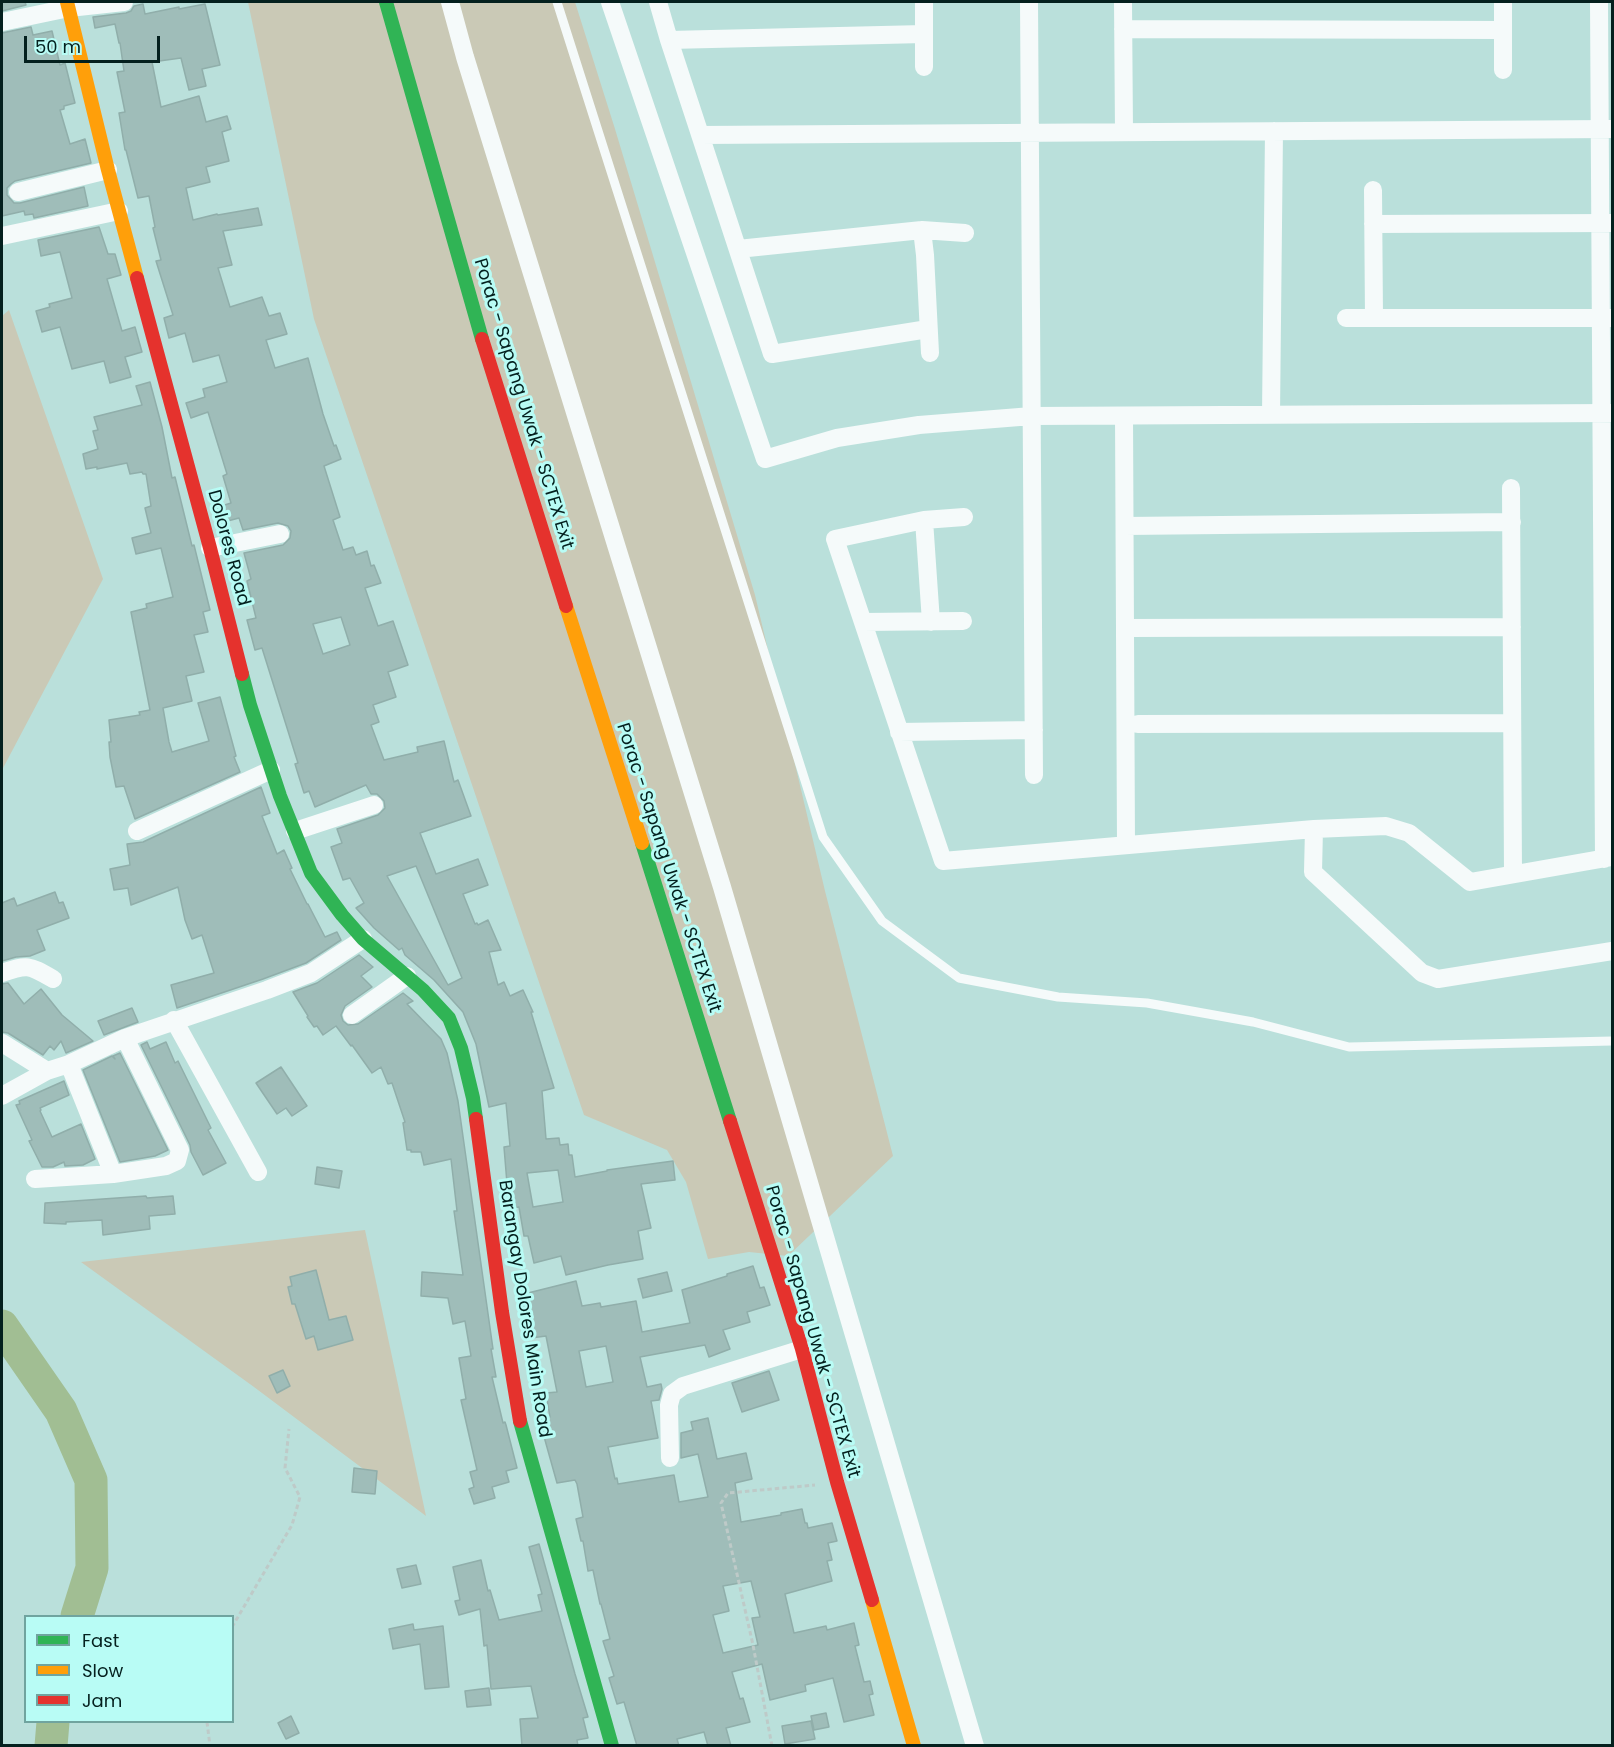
<!DOCTYPE html>
<style>
body{margin:0}
#map{position:relative;width:1614px;height:1747px;overflow:hidden;background:#bae0db;font-family:Poppins,sans-serif}
canvas{display:block}
.frame{position:absolute;inset:0;border:3px solid #04201e;pointer-events:none}
.legend{position:absolute;left:24px;top:1615px;width:210px;height:108px;box-sizing:border-box;background:#b8fcf5;border:2px solid #70a49f;margin:0;padding:8px 10px;list-style:none;font-size:18px;color:#04201e}
.legend li{display:flex;align-items:center;gap:12px;height:30px}
.legend b{width:30px;border:2px solid #70a49f}
.scale{position:absolute;left:24px;top:36px;width:136px;height:27px;box-sizing:border-box;border:3px solid #04201e;border-top:0;padding-left:8px;font-size:18px;line-height:21px;white-space:nowrap;color:#04201e;-webkit-text-stroke:4px #b8fcf5;paint-order:stroke}
</style>
<div id="map">
<canvas width="1614" height="1747"></canvas>
<div class="frame"></div>
<ul class="legend">
<li><b style="height:8px;background:#30b455"></b>Fast</li>
<li><b style="height:8px;background:#ff9f0a"></b>Slow</li>
<li><b style="height:8px;background:#e5322d"></b>Jam</li>
</ul>
<div class="scale">50 m</div>
</div>
<script>
const context = document.querySelector('canvas').getContext('2d');
context.lineJoin = 'round';
function fillPath(path, color) {
  context.fillStyle = color;
  context.fill(path, 'evenodd');
}
function strokePath(path, color, width, dash) {
  context.strokeStyle = color;
  context.lineWidth = width;
  context.lineCap = dash ? 'butt' : 'round';
  context.setLineDash(dash || []);
  context.stroke(path);
}
function drawText(font, color, halo, rows, align = 'center') {
  context.font = font + ' Poppins,sans-serif';
  context.lineWidth = 6;
  context.setLineDash([]);
  context.textBaseline = 'middle';
  context.strokeStyle = halo;
  context.fillStyle = color;
  for (const [text, x, y, turn = 0] of rows) {
    context.save();
    context.translate(x, y);
    context.rotate((+turn || 0) * Math.PI / 180);
    context.textAlign = isNaN(turn) ? turn : align;
    if (halo) context.strokeText(text, 0, 0);
    context.fillText(text, 0, 0);
    context.restore();
  }
}
const green = new Path2D(`
 M248,2H575L615,129L755,595L825,891L893,1156L788,1256L749,1252L708,1259L686,1182L667,1150L584,1115L314,319Z
 M9,310L103,579L2,770V316Z
 M365,1230L426,1516L254,1387L81,1262Z`);
const river = new Path2D(`
 M2,1326L61,1411L91,1480L92,1568L77,1616
 M51,1746L53,1722`);
const building = new Path2D(`
 M2,2H25L26,5L2,11Z
 M143,4L145,14L179,7V9L205,4L220,65L202,69L206,86L189,90L181,58L152,62L161,107L199,96L206,122L227,116L231,129L222,132L229,161L206,167L210,182L186,188L193,220L217,214L218,215L258,208L262,225L223,231L232,265L218,268L230,307L262,297L269,316L280,313L287,334L266,340L275,368L308,358L323,414L334,446L336,445L341,459L324,466L340,517L333,520L343,550L353,547L356,555L367,551L371,566L374,565L381,583L365,588L378,626L393,621L408,665L388,672L396,697L373,705L379,722L371,725L384,760L418,752L417,747L444,741L454,782L458,780L471,816L420,833L436,874L478,859L488,885L463,894L475,924L477,923L478,925L488,920L501,950L489,952L498,985L504,982L510,996L523,990L533,1012H531L554,1088L542,1091L546,1139L559,1138L560,1145L568,1144L569,1155H572L575,1177L607,1171V1170L673,1161L675,1180L641,1184L651,1228L638,1231L643,1259L608,1265L566,1275L561,1256L534,1263L528,1236H524L519,1207L509,1208L504,1147L510,1146L506,1103L489,1107L476,1044L463,1012L434,980L405,955L402,948L399,950L374,928L356,908L364,903L350,878L343,880L331,847L342,843L337,829L378,815L385,808L384,801L377,794H371L366,785L315,807L309,791L304,793L295,764L298,763L262,648L255,650L247,620L256,618L247,581L251,579L244,553L283,545L290,538L291,531L288,526L278,523L243,530L239,518L220,523L215,508L231,503L223,476L227,474L208,412L191,418L186,403L205,397L203,389L227,382L219,355L193,362L185,333L169,338L164,318L173,315L156,261L161,260L153,228L155,227L149,196L138,198L126,150H125L119,113L125,112L117,72L124,71L120,43H119L115,24L95,28L93,17L126,13L131,11L134,6ZM341,617L350,645L323,654L313,624ZM416,866L462,978L448,985L387,876ZM558,1170L563,1202L533,1207L527,1173Z
 M31,27L33,35L52,31L60,65L65,63L75,103L64,106V109L60,110L70,144L85,139L91,163L15,181L11,184L7,188V195L14,203H20L84,187L88,206L34,218L33,214L25,215L24,211L2,216V33Z
 M99,227L108,254H115L121,275L107,279L122,331L135,327L142,352L125,357L131,377L110,383L104,361L72,369L60,327L42,332L36,311L50,307L49,304L72,298L60,252L41,256L38,240Z
 M150,382L162,427L172,478L175,477L192,546L194,545L210,610L203,612L208,632L194,635L204,672L186,676L192,701L163,708L169,742L172,752L209,741L198,703L220,697L236,756L234,757L240,772L135,819L124,786L116,787L110,757L109,742H111L109,720L140,715L139,712L150,710L131,612L147,608L146,604L173,597L161,548L136,554L132,538L151,533L145,508L151,506L146,474H143L142,472L130,474L127,463L97,469V467L86,469L83,454L98,449L93,431L98,430L94,417L142,405L136,386Z
 M261,787L270,813L262,816L277,854L284,850L292,868L290,869L307,904H308L325,937L337,932L341,940L306,963L263,979L177,1008L171,985L214,973L202,935L192,939L185,920L178,887L131,905L128,888L114,890L110,869L130,865L127,844L143,842Z
 M55,892L59,903L63,902L69,918L37,930L45,950L30,956L16,957L2,961V903L14,898L17,906Z
 M359,955L373,967L361,976L372,987L345,1006L341,1015L343,1021L348,1025L358,1024L403,993L413,1001L407,1004L441,1039L447,1053L458,1101L493,1349H491L496,1377H492L503,1423L505,1422L506,1425L517,1468L506,1471L509,1482L492,1487L495,1498L474,1504L469,1489L474,1487L470,1472L477,1470L461,1400L466,1399L459,1358L471,1356L465,1321L453,1324L448,1298L421,1296L422,1272L463,1275L454,1211H457L451,1159L424,1165L421,1152H411V1150H407L403,1123L405,1122L392,1083L388,1084L381,1067L372,1073L352,1045L351,1046L336,1026L323,1035L317,1026L314,1027L307,1017L308,1016L293,992L317,983Z
 M8,983L24,1004L41,989L62,1015L93,1041L66,1053L61,1041L54,1050L50,1046L43,1055L8,1033L2,1032V984Z
 M132,1008L138,1022L104,1035L98,1021Z
 M147,1042L150,1049L166,1042L175,1063L178,1061L211,1128L208,1130L226,1163L203,1175L191,1152L190,1145L141,1045Z
 M120,1053L168,1150L155,1156L120,1162L83,1070L112,1056L115,1059L113,1056Z
 M281,1067L307,1106L292,1116L286,1108L277,1114L256,1083Z
 M64,1081L69,1095L40,1108L41,1110L40,1111L52,1137L81,1124L95,1159L83,1165L65,1166L64,1162L53,1167H42L29,1141L32,1140L16,1105L20,1104L19,1101Z
 M317,1167L342,1171L339,1188L315,1184Z
 M146,1196L147,1198L173,1196L175,1214L149,1216L150,1229L103,1235L102,1220L66,1222V1224L44,1223L45,1203Z
 M753,1266L760,1288L764,1287L770,1305L747,1312L750,1322L723,1330L730,1349L709,1357L705,1345L640,1357L647,1387L661,1384L662,1389L659,1400L651,1401L658,1438L608,1447L615,1479L617,1478L618,1484L674,1475L679,1502L708,1497L698,1454L681,1458V1433L693,1430L691,1422L708,1418L717,1459L746,1453L752,1479L735,1483L741,1522L781,1515V1513L802,1509L805,1523H807L808,1528L832,1523L837,1541L828,1543L832,1560L827,1561L832,1581L785,1594L794,1633L826,1626L827,1630L854,1623L859,1645L855,1646L864,1682L870,1681L873,1694L869,1695L874,1715L844,1722L833,1678L805,1685L806,1691L770,1700L762,1664L732,1672L740,1699L743,1698L750,1722L726,1728L731,1746H708L704,1732L677,1739L679,1746H637L624,1702L617,1704L609,1678L614,1676L603,1641L610,1639L601,1604H600L593,1570L588,1571L583,1541H581L576,1519L583,1517L577,1484L575,1480L557,1483L543,1433L539,1434L536,1420L550,1417L546,1393L557,1392L546,1336L531,1338L520,1295L576,1281L582,1306L600,1303L601,1307L636,1301L642,1332L690,1323L682,1290L727,1276V1274ZM606,1346L613,1382L586,1387L579,1351ZM751,1581L760,1617L752,1618L758,1645L723,1653L713,1615L729,1611L723,1586Z
 M316,1270L329,1320L346,1316L353,1340L318,1350L314,1336L306,1339L295,1304H292L288,1287L292,1286L290,1277Z
 M667,1272L672,1291L643,1298L638,1279Z
 M283,1370L290,1386L277,1393L269,1376Z
 M769,1371L779,1400L742,1412L732,1383Z
 M354,1468L377,1471L375,1494L352,1492Z
 M539,1544L575,1674L588,1717L583,1718L588,1738L577,1740L578,1746H522L520,1719L538,1718L531,1686L491,1689L487,1645L484,1646L480,1609L459,1615L455,1601L460,1600L453,1567L481,1560L488,1591L490,1590L499,1620L542,1611L538,1595L542,1594L529,1547Z
 M416,1565L421,1584L402,1588L397,1569Z
 M413,1624L414,1630L443,1626L449,1687L425,1689L420,1644L393,1649L389,1629Z
 M489,1688L491,1705L467,1707L465,1691Z
 M826,1713L829,1727L814,1730L811,1716Z
 M291,1716L299,1733L286,1739L278,1723Z
 M811,1721L815,1739L785,1744L782,1726Z`);
const path = new Path2D(`
 M232,1627L292,1525L300,1497L285,1468L289,1429
 M207,1722L210,1746
 M772,1746L753,1645L721,1503L728,1493L815,1485`);
const lane = new Path2D(`
 M557,2L823,837L882,921L959,978L1058,997L1147,1003L1253,1022L1349,1047L1612,1041`);
const street = new Path2D(`
 M450,2L465,57L722,887L975,1746
 M610,2L765,459L837,438L919,425L1032,416L1612,413
 M658,2L669,40L772,354L928,329
 M1029,2L1034,775
 M1123,2L1124,132
 M1503,2V70
 M1599,2L1604,859
 M2,22L69,8L124,2
 M1123,29L1503,30
 M669,40L924,34
 M924,67V2
 M700,135L1612,129
 M1373,190L1374,318
 M18,192L108,170
 M1373,224L1611,223
 M922,230L925,255L930,353
 M2,236L119,211
 M738,249L922,230L965,233
 M1346,318H1611
 M1271,415L1274,131
 M1124,416L1126,845
 M1511,488L1513,874
 M964,517L924,520L835,539L943,861L1314,829L1386,826L1409,833L1470,882L1612,857
 M924,520L931,622
 M1125,526L1512,522
 M210,548L280,534
 M863,622L963,621
 M1125,628L1512,627
 M1138,724L1512,723
 M899,732L1034,730
 M1314,829L1313,872L1422,973L1438,979L1612,951
 M137,831L271,770
 M295,831L374,805
 M2,973C28,964 29,965 53,979
 M352,1015L407,976
 M174,1020L258,1172
 M2,1043L47,1071
 M69,1064L113,1174
 M2,1096L47,1071L69,1064L125,1038L267,990L311,973L363,939
 M35,1179L113,1174L166,1166L177,1161L180,1150L125,1038
 M670,1458L669,1405L672,1394L683,1386L802,1349`);
const fast = new Path2D(`
 M386,2L482,339
 M242,674L250,705L280,796L311,873L342,915L363,939L423,990L449,1018L461,1048L473,1098L476,1119
 M642,843L730,1121
 M520,1421L612,1746`);
const slow = new Path2D(`
 M67,2L108,170L137,278
 M566,606L642,843
 M872,1600L914,1746`);
const jam = new Path2D(`
 M137,278L210,548L242,674
 M482,339L566,606
 M476,1119L502,1312L520,1421
 M730,1121L802,1349L837,1482L872,1600`);
const streetNames = [
 ["Porac - Sapang Uwak - SCTEX Exit",523,404,73],
 ["Dolores Road",228,548,75],
 ["Porac - Sapang Uwak - SCTEX Exit",668,868,72],
 ["Barangay Dolores Main Road",524,1309,81],
 ["Porac - Sapang Uwak - SCTEX Exit",812,1332,74]
];
fillPath(green, '#cac9b6');
strokePath(river, '#a1be93', 33);
fillPath(building, '#9fbdb9');
strokePath(building, '#90aeaa', 1.5);
strokePath(path, '#becac8', 3, [4.5, 3]);
strokePath(lane, '#f5fafa', 9);
strokePath(street, '#f5fafa', 18);
strokePath(fast, '#30b455', 14);
strokePath(slow, '#ff9f0a', 14);
strokePath(jam, '#e5322d', 14);
drawText('18px', '#04201e', '#b8fcf5', streetNames);
</script>
